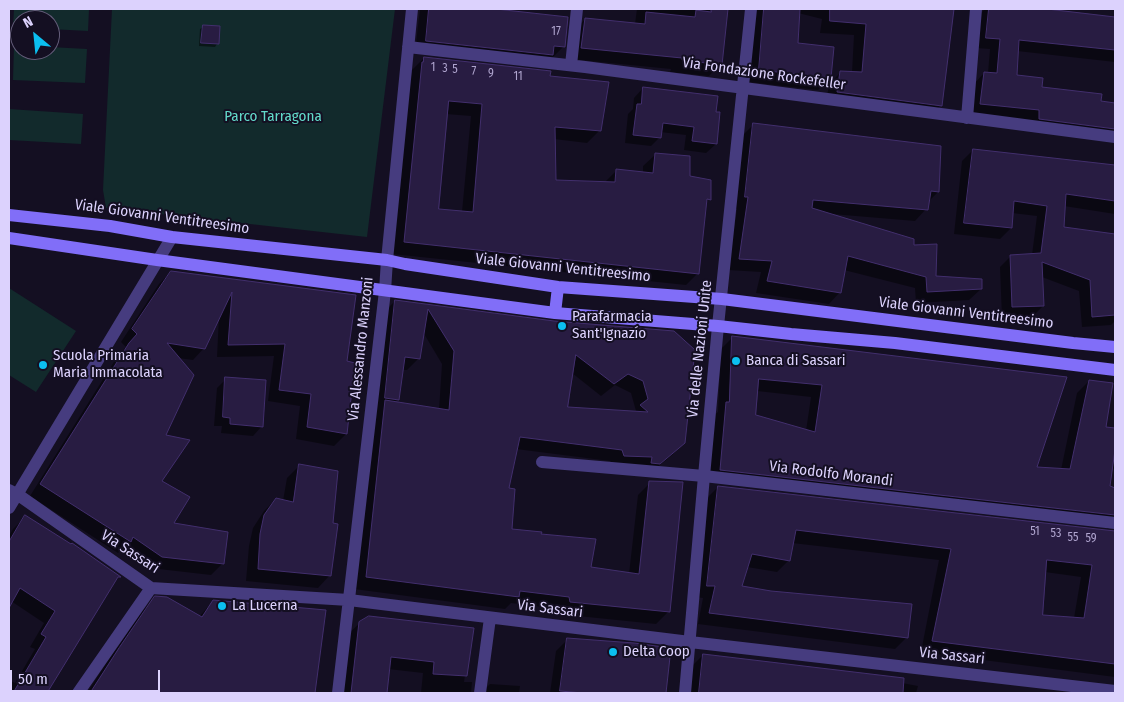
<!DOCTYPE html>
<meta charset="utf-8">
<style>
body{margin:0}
#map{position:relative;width:1124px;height:702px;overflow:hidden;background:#140f22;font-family:"Fira Sans Condensed",sans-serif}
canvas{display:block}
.frame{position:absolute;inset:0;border:10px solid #dcd2fd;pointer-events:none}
.north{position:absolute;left:10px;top:10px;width:50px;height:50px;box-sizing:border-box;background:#140f22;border:1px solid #645d7a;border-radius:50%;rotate:332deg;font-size:14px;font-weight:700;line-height:20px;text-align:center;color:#dcd2fd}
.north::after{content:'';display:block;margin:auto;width:18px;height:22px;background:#0bbff0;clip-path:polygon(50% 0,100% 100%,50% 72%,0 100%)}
.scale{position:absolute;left:10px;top:670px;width:150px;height:22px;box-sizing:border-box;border:2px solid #dcd2fd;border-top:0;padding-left:6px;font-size:15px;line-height:18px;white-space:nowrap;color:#dcd2fd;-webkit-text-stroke:4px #140f22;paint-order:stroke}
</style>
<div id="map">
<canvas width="1124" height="702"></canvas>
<div class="frame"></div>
<div class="north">N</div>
<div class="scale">50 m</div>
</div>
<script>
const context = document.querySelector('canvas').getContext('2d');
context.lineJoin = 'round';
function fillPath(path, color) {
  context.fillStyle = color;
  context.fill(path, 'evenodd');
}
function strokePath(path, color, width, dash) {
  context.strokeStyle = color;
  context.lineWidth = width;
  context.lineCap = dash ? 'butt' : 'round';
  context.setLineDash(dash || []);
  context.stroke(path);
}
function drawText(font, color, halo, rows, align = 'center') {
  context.font = font + ' "Fira Sans Condensed",sans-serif';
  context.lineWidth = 4;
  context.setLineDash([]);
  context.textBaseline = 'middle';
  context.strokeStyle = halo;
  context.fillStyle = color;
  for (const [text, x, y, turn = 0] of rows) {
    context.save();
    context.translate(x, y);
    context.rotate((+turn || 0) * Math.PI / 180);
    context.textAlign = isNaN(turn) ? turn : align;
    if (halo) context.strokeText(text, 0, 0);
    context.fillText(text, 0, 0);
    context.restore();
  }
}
const green = new Path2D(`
 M14,9H89L88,31L50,29V20H20V27H13Z
 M112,9H395L367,237L106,208L103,190Z
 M14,46H20V50H50V47L87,49L85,83L13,80Z
 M9,109L83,114L81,144L9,140Z
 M9,288L76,331L36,392L9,375Z`);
const shadow = new Path2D(`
 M420,9H489L564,46L552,58L415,52Z
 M637,9H727L720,64L709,76L670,72L671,69L570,59L574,31L585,19L635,24Z
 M753,9H953L941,105L929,117L826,104L829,84L841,72L852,73L854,35L820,33L822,19L798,13L797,44L832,48L830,78L818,90L748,82Z
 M985,9H1037L1115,18V62L1017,51L1015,76L1040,88L1100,102L1115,104V142L970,114L974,84L984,73H988L990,49L976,48L979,15Z
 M203,27L217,44L215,47L199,46L200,29Z
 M424,58L549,77L599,131L587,143L554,139V182L604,183L616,171L643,173V166L656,154L689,177L709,199L706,203L698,273L686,285L392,254L411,76L412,70ZM446,114L471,116L462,212L438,210Z
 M643,88L715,113L716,144L706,153L684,150L686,135L660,132V137L651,146L625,143L628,114L633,109L634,98Z
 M753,125L940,147L938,192L928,202L926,209L915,221L832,214L913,246L935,277L981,289L969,300L916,303L915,288L844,270L840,292L829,304L756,293L761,272L728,270L737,209L734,208L742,136Z
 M973,150L1115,166V214L1064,206L1063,228L1115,235V321L1111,325L1082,327L1079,291L1042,277L1043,306L1032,317L1002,318L1000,267L1011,256L1032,255L1037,216L1012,213L1011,228L1000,239L954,234L962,161Z
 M171,272L354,296L346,362L354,364L346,434L334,446L296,439L300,406L268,401L274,356L217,357L219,316L204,348L193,360L178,358L165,436L160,481L172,524L223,563L211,575L150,568L122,549L118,553L30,496L117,357L126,347L121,342L159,284Z
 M395,301L554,322L674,332L684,442L672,455L647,476L612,467L610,461L516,449L507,489L511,530L590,568L629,574L638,495L650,483L668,612L656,624L558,614V609L511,603L505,609L354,589L383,313ZM423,332L442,364L439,410L394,403L398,399L402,370H407L419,358ZM572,373L601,396L615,385L631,393L636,411L635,412L567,408Z
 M732,338L1036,468L1061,470L1077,393L1089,381L1105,428L1115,429V469L1111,468L1109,487L1115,489V522L1108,529L1104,526L708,481L714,415L718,412L721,349ZM757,391L811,397L806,431L755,416Z
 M226,379L262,426L253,436L221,433L222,426H214L217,388Z
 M299,466L332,525L330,575L318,588L246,581L249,546L253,528L264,511L276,499L283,501L287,478Z
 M718,487L1115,532V677L921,652L939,560L792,543L788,561L777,572L747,567L741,587L907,637L895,649L698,624L703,598L696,597L706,499ZM1045,572L1081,577L1074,618L1041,616Z
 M25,517L71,546L72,544L119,577L111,585L45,693H9V680L15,683L35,649L30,647L44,623L11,601L9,605V536L13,529Z
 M156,598L199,617L213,601L325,611L314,693H87L107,662L143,610Z
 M360,623L472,629L464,682H472L471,693H421L423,673L388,669L386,693H342L348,634Z
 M568,639L669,649L665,693H550L556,651Z
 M703,655L902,683L918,686L916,693H689L691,667Z
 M490,684L520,686L519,693H481Z`);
const building = new Path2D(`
 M429,9H496L568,17L565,47L554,46L553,55L426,41Z
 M711,9H728L722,65L682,60V58L581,48L585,18L645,24L646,12L695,17L696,10L711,12Z
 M764,9H800L798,43L834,47L831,78L759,70Z
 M830,9H954L942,106L837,92L840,71L862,72L866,24L830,21Z
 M989,9H1047L1115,17V50L1019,40L1017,75L1043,78L1042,87L1102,94L1101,101L1115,103V129L1039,119V110L980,104L984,72L997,73L1000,39L986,38Z
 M203,25L220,26L219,44L201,43Z
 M424,57L551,71L550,76L609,82L601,131L555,127L556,180L615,182L616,169L653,173L655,153L690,156V176L711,180V200L707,199L699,274L404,242L422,62H423ZM449,101L482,104L473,212L439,209Z
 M643,87L718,96L716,112H720L717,144L692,141L694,127L663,123L661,138L633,135L637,104H641Z
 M753,123L941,146L939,192L931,191L928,210L813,200L812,208L914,239V245L937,244L936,276L982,279V289L927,292L926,277L848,256L841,293L767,281L772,261L739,259L748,197H745Z
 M973,149L1115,165V201L1066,194L1064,227L1115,234V315L1092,317L1090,280L1042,262L1044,306L1012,307L1010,255L1041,253L1047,206L1014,201L1012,228L964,223Z
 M171,271L356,295L347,361L355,363L347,434L307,427L311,394L279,390L285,344L228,345L232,292L205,349L167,343L194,375L166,435L190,440L162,481L190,497L174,523L228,532L224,564L162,557L133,537L131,542L40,484L129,343L137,334L132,329Z
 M395,300L554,321L674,331L695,350L685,443L660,464L651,463L652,457L624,456L622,450L520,437L509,488L515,489L512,529L542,532L541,534L596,539L591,567L639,574L649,481L683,482L670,612L570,602L569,597L520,591L519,597L366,577L385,400L449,410L454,351L428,309L420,359L405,357L399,400L385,398ZM576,355L614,384L628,374L643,381L648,399L640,405L648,412L568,407Z
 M732,336L1067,377L1037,467L1070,469L1089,380L1113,383L1106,427L1115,428V450L1110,486L1115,488V515L720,470L726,402H729ZM759,379L822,385L815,432L756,415Z
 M225,377L266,380L263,427L230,424V418L223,417Z
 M299,464L338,471L333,523L338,524L331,576L258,569L260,534L264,515L276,498L293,502Z
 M718,486L1115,531V664L932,641L951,549L796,530L790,561L752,554L742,586L771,591L912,604L908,638L709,613L715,586H707ZM1047,560L1092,565L1084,618L1043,615Z
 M25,515L71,544L72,543L121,577H118L47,693H13L46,637L41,634L55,611L20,588L9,608V542Z
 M155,596L167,597L202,617L213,600L326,610L315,693H90L119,648Z
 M369,616L474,628L467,676L433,674L434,662L391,657L387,693H351L359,622Z
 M567,638L634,643L671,648L666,693H583L560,691Z
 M703,654L904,678L903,693H699Z`);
const minor = new Path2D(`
 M408,47L585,67L1115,137
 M571,65L577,9
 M967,118L976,9
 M542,462L704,476L1115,523
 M9,490L17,494L151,588L349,600L690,642L1115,691
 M9,508L172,237
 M78,693L151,588
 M338,693L385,291L387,260L412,9
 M480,693L490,618
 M685,693L704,476L718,326L751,9`);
const secondary = new Path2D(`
 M9,215L110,226L172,237L387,260L405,264L558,287L722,299L1073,343L1115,347
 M9,238L157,260L555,313L718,326L791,334L895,343L1115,370
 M555,313L558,287`);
const markers = [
 [562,326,5,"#0bbff0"],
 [736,361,5,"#0bbff0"],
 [43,365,5,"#0bbff0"],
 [222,606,5,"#0bbff0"],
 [613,652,5,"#0bbff0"]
];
const numberNames = [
 ["17",556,32],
 ["1",433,68],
 ["3",445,69],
 ["5",455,70],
 ["7",474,72],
 ["9",491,74],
 ["11",518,77],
 ["51",1035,532],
 ["53",1056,534],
 ["55",1073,538],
 ["59",1091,539]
];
const streetNames = [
 ["Via Fondazione Rockefeller",764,74,8],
 ["Viale Giovanni Ventitreesimo",162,217,8],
 ["Viale Giovanni Ventitreesimo",563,268,6],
 ["Viale Giovanni Ventitreesimo",966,313,7],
 ["Via Alessandro Manzoni",361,349,-84],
 ["Via delle Nazioni Unite",700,349,-84],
 ["Via Rodolfo Morandi",831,474,7],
 ["Via Sassari",130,552,33],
 ["Via Sassari",550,609,7],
 ["Via Sassari",952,656,6]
];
const parkNames = [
 ["Parco Tarragona",273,117]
];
const poiNames = [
 ["Parafarmacia",572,317],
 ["Sant'Ignazío",572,334],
 ["Scuola Primaria",53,356],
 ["Maria Immacolata",53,373],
 ["Banca di Sassari",746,361],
 ["La Lucerna",232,606],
 ["Delta Coop",623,652]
];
fillPath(green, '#122a2c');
fillPath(shadow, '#0007');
fillPath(building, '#281c42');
strokePath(building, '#422f6d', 1);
strokePath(minor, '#463c7f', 12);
strokePath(secondary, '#816ef8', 12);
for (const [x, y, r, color] of markers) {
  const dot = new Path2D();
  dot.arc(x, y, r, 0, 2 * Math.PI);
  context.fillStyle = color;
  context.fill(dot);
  strokePath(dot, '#140f22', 2);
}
drawText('12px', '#afa4ce', null, numberNames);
drawText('15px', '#dcd2fd', '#140f22', streetNames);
drawText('15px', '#62d9c9', '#140f22', parkNames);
drawText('15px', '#dcd2fd', '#140f22', poiNames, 'left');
</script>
